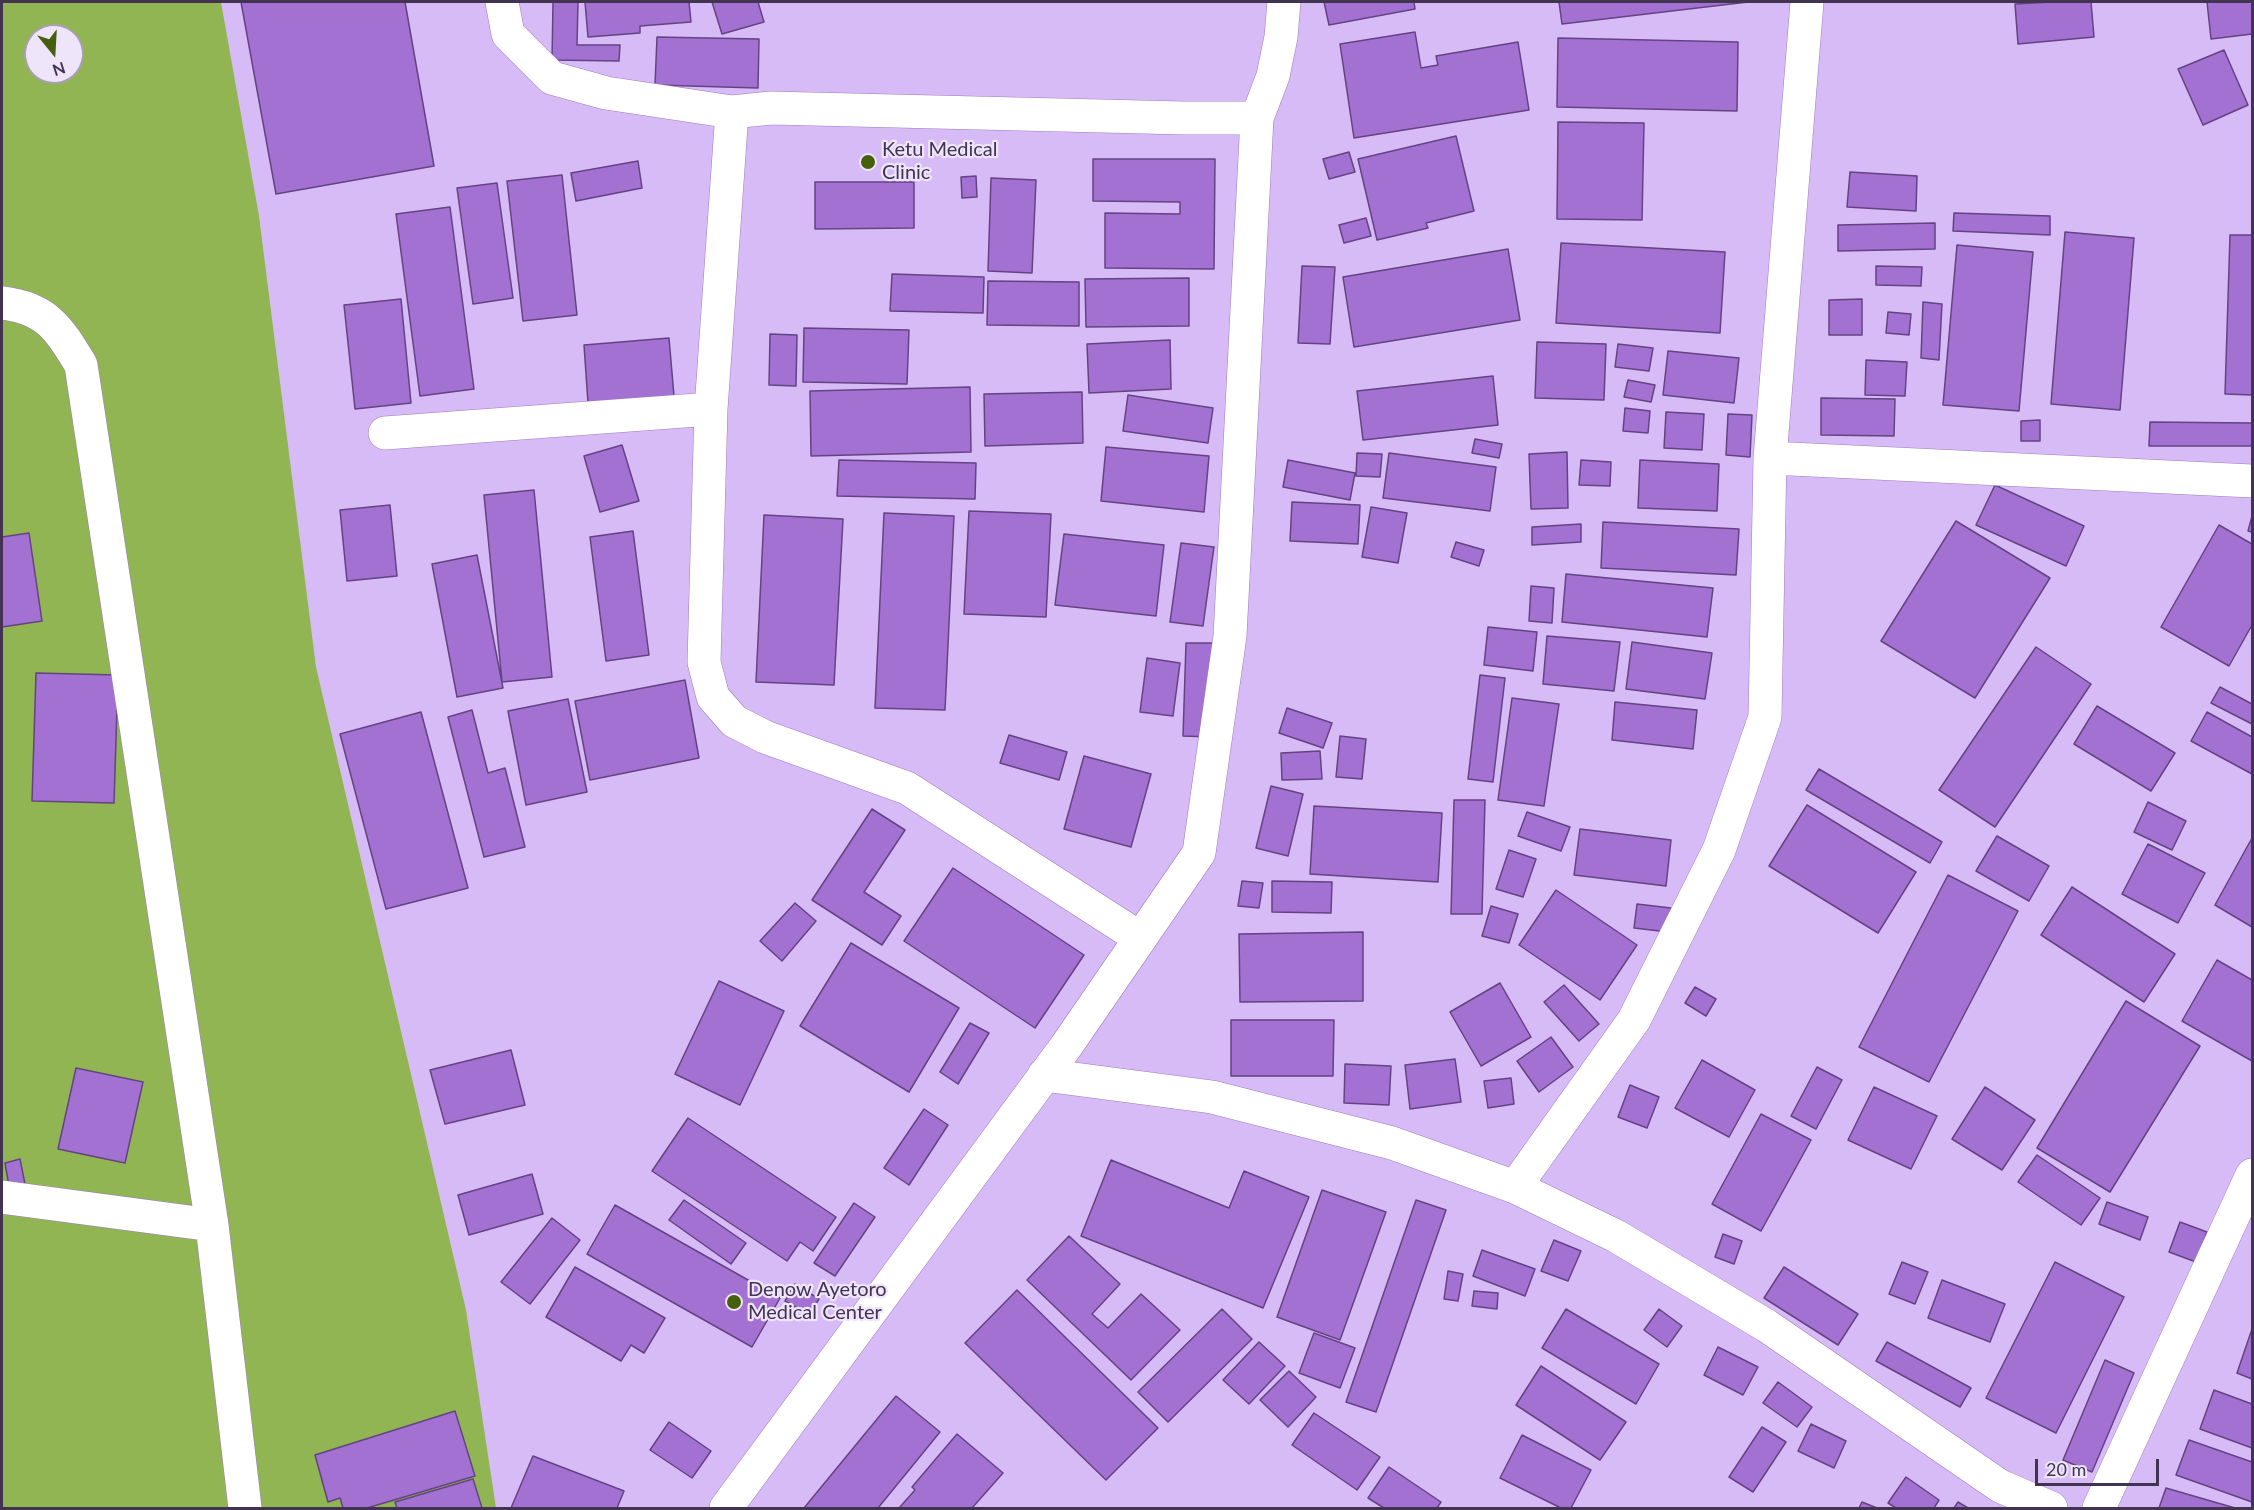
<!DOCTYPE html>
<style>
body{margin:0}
#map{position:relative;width:2254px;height:1510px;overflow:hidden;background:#d7bbf6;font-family:Lato,sans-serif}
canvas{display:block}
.frame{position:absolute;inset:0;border:3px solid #423351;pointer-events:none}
.north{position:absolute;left:24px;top:24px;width:60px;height:60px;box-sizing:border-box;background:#efe5fb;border:2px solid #aa9eb7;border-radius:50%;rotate:162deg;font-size:16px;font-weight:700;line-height:24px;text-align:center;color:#423351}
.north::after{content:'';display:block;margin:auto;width:21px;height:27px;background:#465f0d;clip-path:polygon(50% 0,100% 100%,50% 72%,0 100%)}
.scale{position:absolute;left:2035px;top:1459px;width:124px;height:27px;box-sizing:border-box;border:3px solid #423351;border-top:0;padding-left:8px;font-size:18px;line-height:21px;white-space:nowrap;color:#423351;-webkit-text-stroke:4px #efe5fb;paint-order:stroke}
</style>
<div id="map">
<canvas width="2254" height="1510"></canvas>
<div class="frame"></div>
<div class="north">N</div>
<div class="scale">20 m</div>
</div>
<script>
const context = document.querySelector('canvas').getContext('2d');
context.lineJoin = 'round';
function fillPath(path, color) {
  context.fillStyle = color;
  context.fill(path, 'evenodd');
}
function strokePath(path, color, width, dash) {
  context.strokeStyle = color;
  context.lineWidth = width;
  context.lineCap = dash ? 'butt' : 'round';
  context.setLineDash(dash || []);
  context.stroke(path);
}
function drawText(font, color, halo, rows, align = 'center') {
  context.font = font + ' Lato,sans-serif';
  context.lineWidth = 4.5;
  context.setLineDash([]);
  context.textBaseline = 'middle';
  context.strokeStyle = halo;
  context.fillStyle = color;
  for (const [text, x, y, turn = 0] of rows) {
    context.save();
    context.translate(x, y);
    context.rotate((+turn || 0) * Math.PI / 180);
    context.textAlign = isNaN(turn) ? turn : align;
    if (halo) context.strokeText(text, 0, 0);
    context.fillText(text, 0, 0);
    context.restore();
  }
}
const green = new Path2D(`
 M2,2H221L259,216L316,667L466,1310L496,1508H2ZM36,36H72V72H36Z`);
const building = new Path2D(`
 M241,2H405L434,166L276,194Z
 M553,2H578L577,45H620L619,61L552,60Z
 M585,2H689L691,22L640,26V33L588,37Z
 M712,2H758L764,22L722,34Z
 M1324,2H1414L1415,9L1329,25Z
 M1559,2H1748L1562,24Z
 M2052,2H2091L2094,37L2018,44L2015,4Z
 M2207,2H2252V34L2211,39Z
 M1415,32L1421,68L1438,65L1436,56L1518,42L1529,110L1354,138L1340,44Z
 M657,37L759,39L758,88L655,85Z
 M1558,38L1738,42L1737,111L1557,107Z
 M2224,50L2248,105L2203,125L2178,69Z
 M1558,122L1644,123L1642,220L1557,219Z
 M1456,136L1474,211L1426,223L1428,228L1377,240L1358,159Z
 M1349,152L1355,172L1329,179L1323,159Z
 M1093,159H1215L1214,269L1105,268V213L1180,214V202L1093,201Z
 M638,161L642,188L576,201L571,173Z
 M1850,172L1917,176L1916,211L1847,207Z
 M562,175L577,315L523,321L507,181Z
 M976,176L977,197L962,198L961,177Z
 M991,178L1036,180L1032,273L988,271Z
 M815,182H914V228L815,229Z
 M497,183L513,298L473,304L457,188Z
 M450,207L474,389L420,396L396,214Z
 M1954,213L2050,216V235L1953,231Z
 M1366,218L1371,236L1344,243L1339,225Z
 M1935,223V249L1838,251V225Z
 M2065,232L2134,238L2120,410L2051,404Z
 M2230,235H2252V395L2225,394Z
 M1561,243L1725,252L1720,333L1556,323Z
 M1957,245L2033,252L2019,411L1943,405Z
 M1508,249L1520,320L1354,347L1343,277Z
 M1302,266L1335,267L1330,344L1298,343Z
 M1876,266L1922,267L1921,286L1876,285Z
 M892,274L984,277L983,313L890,311Z
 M1189,278V326L1086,327L1085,279Z
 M988,281L1079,282V326L987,325Z
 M401,299L411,403L355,409L344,305Z
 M1862,299V335H1829V300Z
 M1923,302L1942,304L1939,360L1921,358Z
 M1888,312L1911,314L1909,335L1886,333Z
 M804,328L909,330L907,384L803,382Z
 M770,334L797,335L796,386L769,385Z
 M669,338L674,396L588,403L584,345Z
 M1170,340L1171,389L1089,393L1087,344Z
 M1537,342L1606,344L1604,400L1535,398Z
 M1618,344L1653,348L1649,371L1615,367Z
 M1668,351L1739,358L1734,403L1663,395Z
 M1866,360L1907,362L1905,396L1865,395Z
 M1493,376L1498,425L1363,440L1357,391Z
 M1628,380L1655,385L1651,402L1624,397Z
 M970,387L971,452L811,456L810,391Z
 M1082,392L1083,443L985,446L984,394Z
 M1128,395L1213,408L1208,443L1123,431Z
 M1821,398L1895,399L1894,436L1821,435Z
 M1625,408L1650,411L1648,433L1623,431Z
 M1666,412L1704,414L1702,450L1664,448Z
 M1728,414L1752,415L1750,457L1726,455Z
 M2040,420V441H2021V421Z
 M2150,422L2252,423V446H2149Z
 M1475,439L1502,444L1499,458L1472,453Z
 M622,445L639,501L600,512L584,456Z
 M1106,447L1209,456L1204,512L1101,501Z
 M1567,452L1568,508L1531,509L1529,454Z
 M1357,453L1382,454L1380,477L1356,476Z
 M1389,453L1496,467L1490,511L1383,498Z
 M839,460L976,463L975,499L837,496Z
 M1288,460L1355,473L1350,500L1283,487Z
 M1581,460L1611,462L1610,486L1579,485Z
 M1640,460L1719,464L1717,511L1638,508Z
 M1995,485L2084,526L2066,566L1976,525Z
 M534,490L552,677L502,682L484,495Z
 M1292,502L1360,505L1358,544L1290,541Z
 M390,505L397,576L347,581L340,510Z
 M1371,507L1407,513L1398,563L1362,557Z
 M969,511L1051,514L1046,617L964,614Z
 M884,513L954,516L945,710L875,708Z
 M764,515L843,519L834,685L756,682Z
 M2252,516V532L2248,531Z
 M1956,521L2050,578L1975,698L1881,641Z
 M1603,522L1739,529L1736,575L1601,568Z
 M1581,524V542L1532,545V527Z
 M2219,525L2252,544V625L2229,666L2161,627Z
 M633,531L649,655L606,661L590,537Z
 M29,533L42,621L2,627V537Z
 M1064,534L1164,545L1156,616L1055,605Z
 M1456,542L1484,550L1479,566L1451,557Z
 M1181,543L1214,547L1203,626L1170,622Z
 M477,555L503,688L457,697L432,564Z
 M1566,574L1713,588L1707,637L1562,622Z
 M1531,586L1554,588L1552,623L1529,621Z
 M1488,627L1537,632L1533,671L1484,665Z
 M1547,636L1620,642L1614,691L1543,684Z
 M1632,642L1712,653L1705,699L1626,689Z
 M1186,643H1213L1211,737L1183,736Z
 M2036,647L2091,684L1995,827L1939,790Z
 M1147,658L1180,663L1173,716L1140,712Z
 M36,673L118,675L114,803L32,801Z
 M1480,675L1505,678L1493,782L1468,779Z
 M685,680L699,758L590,780L575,701Z
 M2220,687L2252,704V724L2211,703Z
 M1512,698L1559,704L1544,806L1498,800Z
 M568,699L587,792L526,805L508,711Z
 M1615,702L1697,710L1693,749L1612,740Z
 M2097,706L2175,753L2151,791L2074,744Z
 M1287,708L1332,723L1323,748L1279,733Z
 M472,710L488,773L505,768L525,847L484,857L448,717Z
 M421,712L468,888L386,909L340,734Z
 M2207,712L2252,737V774L2191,741Z
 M1009,735L1067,752L1059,780L1000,763Z
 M1340,736L1366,739L1362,779L1336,777Z
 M1320,751L1322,779L1282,780L1281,753Z
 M1084,756L1151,774L1131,847L1064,829Z
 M1819,769L1942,842L1930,863L1806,790Z
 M1271,786L1303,794L1288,856L1256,848Z
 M1454,800H1485L1482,914H1451Z
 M2148,802L2186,821L2172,850L2134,832Z
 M1807,805L1916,872L1878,933L1769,866Z
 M1314,806L1442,813L1438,882L1310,874Z
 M872,809L905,830L864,892L901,916L882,945L812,900Z
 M1527,812L1570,827L1561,851L1518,836Z
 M1580,829L1671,840L1666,886L1574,875Z
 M1997,836L2049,866L2029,901L1976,871Z
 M2252,838V927L2215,905Z
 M2148,844L2205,873L2178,923L2122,894Z
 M1509,850L1536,859L1523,897L1496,889Z
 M953,868L1084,955L1035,1028L904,941Z
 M1948,875L2018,911L1929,1082L1859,1047Z
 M1242,881L1263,883L1259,908L1238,906Z
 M1272,881L1332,882L1331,913L1272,912Z
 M2072,887L2175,954L2144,1002L2041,935Z
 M1556,890L1637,945L1600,1000L1519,945Z
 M795,903L816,921L782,961L760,941Z
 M1637,904L1671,908L1668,932L1634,928Z
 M1491,906L1518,914L1509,943L1482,936Z
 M1363,932V1001L1240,1002L1239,934Z
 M851,943L959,1008L909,1092L800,1026Z
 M2217,960L2252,980V1061L2182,1021Z
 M719,981L784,1011L740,1105L675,1074Z
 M1500,983L1531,1037L1481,1066L1450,1012Z
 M1564,985L1599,1024L1579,1041L1544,1002Z
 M1695,987L1716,999L1706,1016L1685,1003Z
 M2126,1001L2200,1046L2110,1192L2037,1148Z
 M1231,1020H1334L1333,1076H1231Z
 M970,1023L989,1033L958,1084L940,1072Z
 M1551,1037L1573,1067L1539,1092L1517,1061Z
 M511,1050L525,1105L445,1124L430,1070Z
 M1455,1059L1461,1102L1410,1109L1405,1065Z
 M1702,1060L1755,1090L1729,1137L1675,1108Z
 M1345,1064L1391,1066L1389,1105L1344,1103Z
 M1817,1067L1842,1080L1816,1129L1791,1116Z
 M76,1068L143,1082L125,1163L58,1149Z
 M1511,1078L1514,1104L1488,1108L1484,1081Z
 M1630,1085L1659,1097L1647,1128L1618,1117Z
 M1874,1087L1937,1116L1911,1169L1848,1140Z
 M1985,1087L2035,1120L2002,1170L1952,1139Z
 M924,1109L948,1125L909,1185L884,1168Z
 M1761,1114L1811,1140L1761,1231L1712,1204Z
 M688,1118L836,1217L813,1251L800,1242L787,1261L652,1171Z
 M2037,1155L2100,1198L2081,1225L2018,1182Z
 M20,1159L26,1189L10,1192L5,1163Z
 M1111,1160L1229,1208L1244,1171L1309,1197L1263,1308L1081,1236Z
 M532,1174L543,1214L469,1235L458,1195Z
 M1322,1190L1386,1212L1340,1340L1277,1317Z
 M684,1200L746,1243L731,1264L669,1220Z
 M1416,1200L1446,1210L1376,1412L1346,1402Z
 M2107,1202L2148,1217L2140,1240L2099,1224Z
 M854,1203L875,1217L835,1276L814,1263Z
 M615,1205L780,1298L752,1347L587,1254Z
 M552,1218L580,1240L530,1304L501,1282Z
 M2180,1222L2207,1232L2196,1262L2169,1252Z
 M1723,1234L1742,1241L1734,1264L1715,1257Z
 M1069,1236L1120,1284L1092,1314L1108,1328L1141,1294L1180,1330L1131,1380L1027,1280Z
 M1554,1240L1581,1251L1568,1281L1541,1271Z
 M1482,1250L1535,1269L1525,1296L1473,1276Z
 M1902,1262L1928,1272L1915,1304L1889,1294Z
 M2055,1262L2124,1297L2056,1433L1986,1398Z
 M575,1267L665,1318L644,1353L631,1345L621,1361L546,1317Z
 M1784,1267L1858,1314L1838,1345L1764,1298Z
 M1448,1271L1463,1274L1458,1301L1444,1299Z
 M1942,1280L2005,1304L1990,1342L1928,1318Z
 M795,1284L819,1299L809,1315L785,1301Z
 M1017,1290L1158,1428L1106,1480L965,1343Z
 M1474,1291L1498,1293L1497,1309L1472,1306Z
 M1222,1309L1252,1339L1168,1422L1138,1392Z
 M1566,1309L1659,1364L1636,1404L1542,1348Z
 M1659,1309L1682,1326L1667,1347L1644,1330Z
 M2252,1329V1379L2237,1373Z
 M1314,1333L1355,1348L1340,1388L1299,1373Z
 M1259,1342L1285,1366L1249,1404L1223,1380Z
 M1887,1342L1971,1388L1960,1407L1876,1361Z
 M1718,1347L1758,1367L1743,1395L1704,1375Z
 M2105,1360L2134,1373L2092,1472L2063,1460Z
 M1541,1366L1626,1422L1600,1460L1516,1405Z
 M1289,1371L1316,1397L1288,1427L1260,1400Z
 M1778,1382L1812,1407L1797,1427L1763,1403Z
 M2214,1390L2252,1404V1448L2200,1429Z
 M896,1396L940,1432L878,1508H804Z
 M455,1411L475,1476L367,1508H343L340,1498L328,1502L315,1455Z
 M1314,1413L1380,1457L1357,1490L1292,1445Z
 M669,1422L711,1451L692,1478L650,1450Z
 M1811,1424L1846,1441L1834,1468L1798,1451Z
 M1762,1427L1786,1442L1753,1492L1729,1477Z
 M957,1434L1003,1473L972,1508H899L915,1490L912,1487Z
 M1522,1435L1591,1470L1571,1508H1561L1500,1478Z
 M2189,1440L2252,1462V1502L2176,1475Z
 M533,1456L624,1491L617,1508H511Z
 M1389,1467L1441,1502L1437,1508H1384L1368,1498Z
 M1906,1477L1939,1500L1934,1508H1896L1888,1503Z
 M473,1479L482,1508H397L395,1502Z
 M2166,1488L2235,1508H2159Z
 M1862,1502L1877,1508H1859Z
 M1958,1502L1968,1508H1954Z`);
const minor = new Path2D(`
 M502,2L508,34L552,78L606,93L732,112L771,108L1184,118H1257L1273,76L1281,37L1284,2
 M732,112L711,409L704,662L713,697L734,721L765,737L907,788L1140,938
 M2,303C47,308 59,329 81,365L212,1225L245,1508
 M385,433L711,409
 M1770,458L2252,481
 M1044,1075L1212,1097L1392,1143L1515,1187L1616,1236L1767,1326L2000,1486L2051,1508
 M1515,1187L1634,1020L1719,850L1765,717L1770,458L1807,2
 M2,1197L212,1225
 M726,1508L1067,1045L1199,853L1230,636L1257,118
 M2099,1508L2252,1175`);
const markers = [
 [868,162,8,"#465f0d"],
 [734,1302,8,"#465f0d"]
];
const poiNames = [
 ["Ketu Medical",882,150],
 ["Clinic",882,173],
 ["Denow Ayetoro",748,1290],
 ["Medical Center",748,1313]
];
fillPath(green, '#91b552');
fillPath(building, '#a271d2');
strokePath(building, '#644383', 1.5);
strokePath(minor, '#9d7bc0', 34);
strokePath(minor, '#fff', 33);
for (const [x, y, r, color] of markers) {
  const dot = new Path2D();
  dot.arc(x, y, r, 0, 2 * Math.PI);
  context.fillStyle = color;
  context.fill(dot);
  strokePath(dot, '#efe5fb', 2);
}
drawText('20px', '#423351', '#efe5fb', poiNames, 'left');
</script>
